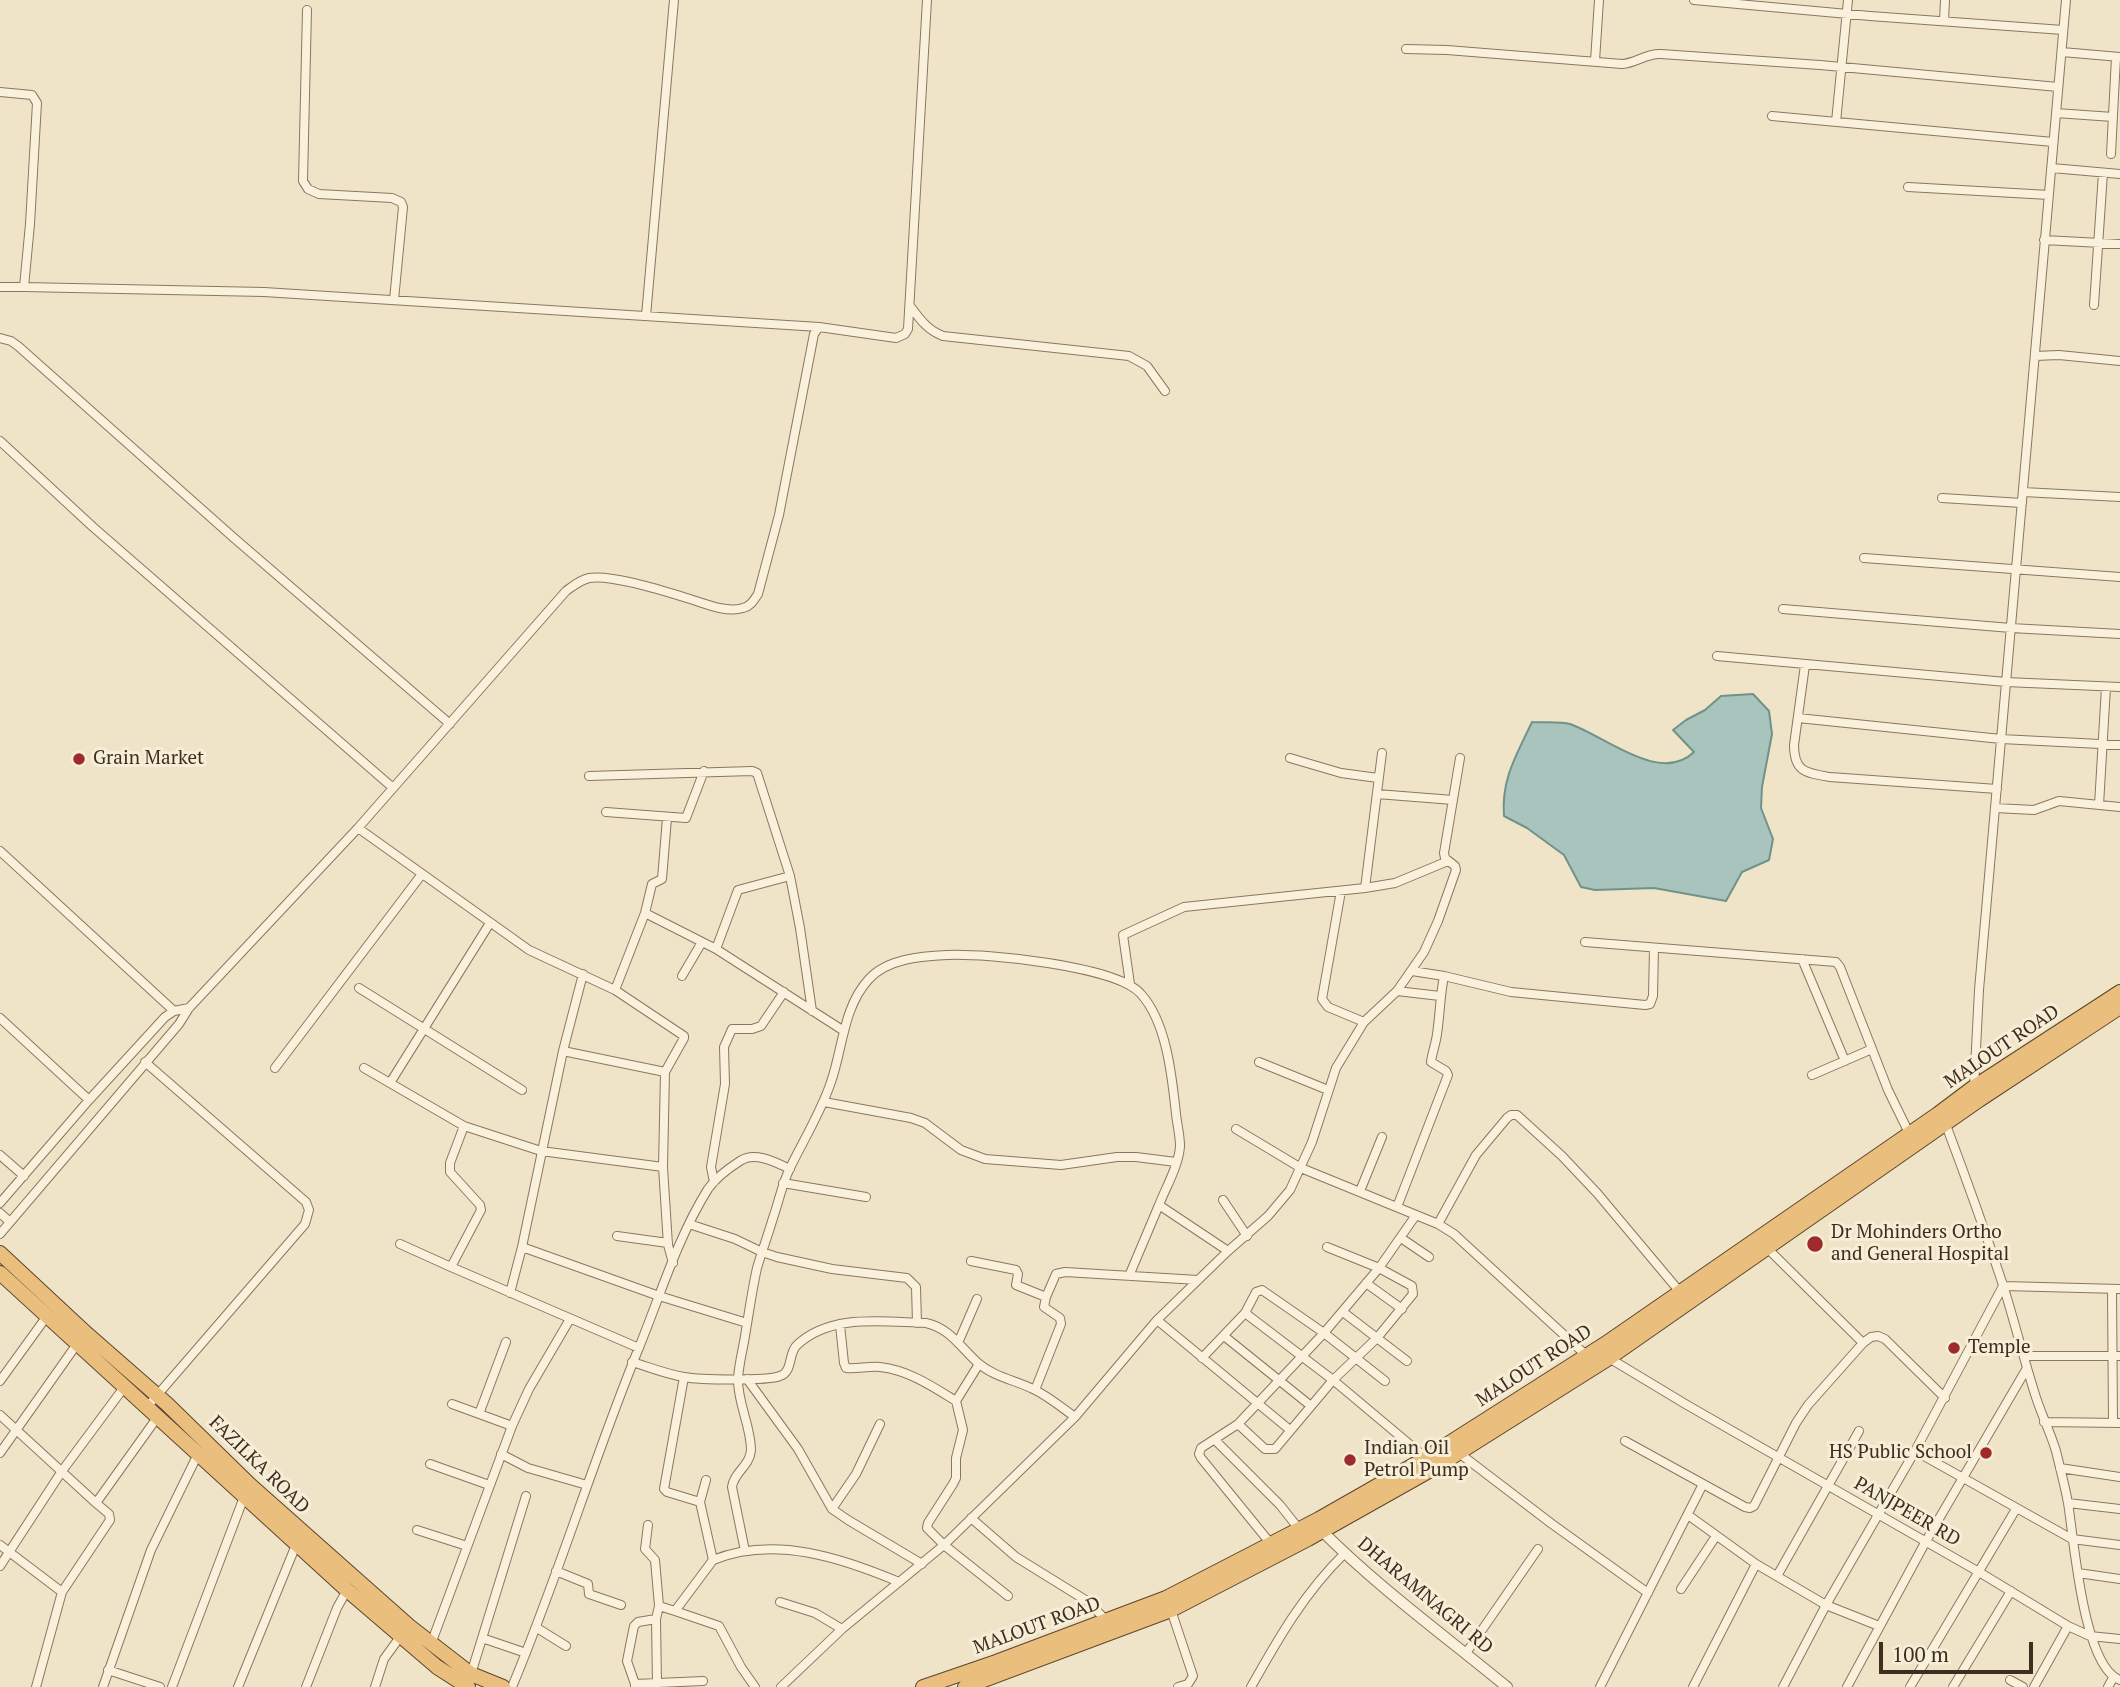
<!DOCTYPE html>
<style>
body{margin:0}
#map{position:relative;width:2120px;height:1687px;overflow:hidden;background:#f0e4c8;font-family:"PT Serif",serif}
canvas{display:block}
.scale{position:absolute;left:1879px;top:1642px;width:154px;height:32px;box-sizing:border-box;border:4px solid #3d2e20;border-top:0;padding-left:9px;font-size:21px;line-height:24px;white-space:nowrap;color:#3d2e20;-webkit-text-stroke:5px #f7eed8;paint-order:stroke}
</style>
<div id="map">
<canvas width="2120" height="1687"></canvas>
<div class="scale">100 m</div>
</div>
<script>
const context = document.querySelector('canvas').getContext('2d');
context.lineJoin = 'round';
function fillPath(path, color) {
  context.fillStyle = color;
  context.fill(path, 'evenodd');
}
function strokePath(path, color, width, dash) {
  context.strokeStyle = color;
  context.lineWidth = width;
  context.lineCap = dash ? 'butt' : 'round';
  context.setLineDash(dash || []);
  context.stroke(path);
}
function drawText(font, color, halo, rows, align = 'center') {
  context.font = font + ' "PT Serif",serif';
  context.lineWidth = 6;
  context.setLineDash([]);
  context.textBaseline = 'middle';
  context.strokeStyle = halo;
  context.fillStyle = color;
  for (const [text, x, y, turn = 0] of rows) {
    context.save();
    context.translate(x, y);
    context.rotate((+turn || 0) * Math.PI / 180);
    context.textAlign = isNaN(turn) ? turn : align;
    if (halo) context.strokeText(text, 0, 0);
    context.fillText(text, 0, 0);
    context.restore();
  }
}
const water = new Path2D(`
 M1753,694L1769,711L1772,734L1762,787L1761,808L1773,839L1769,860L1742,872L1726,901L1654,888L1595,890L1581,887L1564,855L1527,828L1504,816C1501,779 1517,754 1532,722C1543,723 1559,721 1570,724C1605,736 1660,785 1694,752L1673,730L1686,720L1705,710L1721,696Z`);
const minor = new Path2D(`
 M1694,0L1870,16L2063,30
 M307,10L303,181L308,189L319,194L392,198L401,202L403,207L394,300
 M1944,21L1945,0
 M1406,49L1447,50L1622,64C1637,63 1646,53 1661,54L1820,65L2058,87
 M2062,52L2120,57
 M1595,61L1599,0
 M0,92L32,95L37,103L30,224L24,287L264,292L819,327
 M2056,113L2113,117
 M1772,116L2053,142
 M1836,122L1848,0
 M2111,154L2116,57
 M2052,168L2120,174
 M1908,187L2049,195
 M2044,240L2120,244
 M0,287H24
 M2094,305L2103,173
 M910,306C920,319 927,330 943,336L1129,356L1147,366L1165,391
 M646,316L674,0
 M0,338L11,341L18,346L234,538L450,724
 M2035,356L2059,355L2120,361
 M0,441L93,527L392,787
 M2023,492L2120,497
 M1942,498L2022,503
 M1864,558L2120,577
 M1783,609L2011,628L2120,634
 M1717,656L2006,682L2120,687
 M1805,665L1794,745C1794,772 1806,773 1830,777L1997,789
 M1798,718L2001,739L2120,745
 M1290,758L1341,773L1378,778
 M589,776L752,771L757,773L790,876L800,928L812,1011
 M1377,794L1453,800
 M2099,805L2106,687
 M1995,808L2034,810L2059,801L2120,807
 M606,812L686,818L704,771
 M358,828L529,950L615,990L684,1036V1038L665,1072L663,1167L668,1245L673,1263
 M0,851L174,1011
 M1365,888L1382,753
 M1341,891L1322,999L1328,1007L1364,1022
 M645,913L716,949L844,1031
 M1585,942L1836,962L1840,967L1888,1090L1909,1133
 M716,949L738,890L790,876
 M1802,959L1845,1061
 M1412,971L1444,976L1511,992L1645,1005L1650,1004L1653,996L1654,948
 M583,974L563,1051L522,1247L659,1296L747,1323
 M682,976L702,942
 M1130,984L1123,935L1184,907L1365,888L1395,883L1448,861
 M359,988L522,1090
 M615,990L645,913L652,884L662,879L667,818
 M1397,991L1440,996
 M0,1018L89,1100
 M563,1051L665,1072
 M145,1062L306,1202L309,1210L305,1224L147,1407
 M1259,1062L1328,1090
 M275,1068L422,874
 M364,1068L464,1126L541,1151L663,1167
 M1812,1075L1872,1049
 M390,1083L490,923
 M1974,1088L1979,990L2066,0
 M824,1102L911,1118L925,1123L961,1150L985,1159L1061,1165L1117,1157H1136L1176,1162
 M1946,1125C1966,1178 1985,1231 2003,1285C2014,1320 2023,1356 2034,1391C2040,1412 2050,1431 2056,1451C2060,1468 2065,1486 2068,1503C2074,1539 2083,1667 2120,1680
 M1236,1129L1301,1168L1416,1215L1438,1224L1454,1234L1587,1356
 M0,1155L24,1176
 M714,1182L711,1167L725,1084L724,1047L732,1029H752L761,1026L784,992
 M783,1183L866,1197
 M1360,1191L1382,1137
 M1223,1200L1247,1236
 M0,1203L89,1100L165,1017L174,1011L189,1008
 M1397,1207L1448,1075L1446,1071L1431,1062C1432,1053 1436,1043 1437,1034C1440,1014 1440,996 1444,976
 M0,1213L10,1222
 M689,1224L735,1239L762,1252L777,1257L832,1269L907,1278L916,1287L917,1323
 M1438,1224L1476,1155L1507,1118L1511,1115H1517L1562,1156L1597,1193L1680,1292
 M0,1234L179,1024L189,1008L358,828L566,591C573,586 580,580 589,578C612,574 667,592 690,599C706,604 726,613 743,608C751,606 754,600 758,594L779,515L814,334L819,327L896,338L905,334L908,329L927,0
 M617,1236L668,1243
 M1401,1238L1429,1257
 M400,1244L451,1267L639,1348
 M1767,1248L1863,1343
 M971,1261L1016,1270L1018,1274L1016,1285L1046,1297
 M451,1267L481,1210L480,1205L450,1172V1163L464,1126
 M1129,1276L1159,1205
 M1366,1283L1402,1309
 M2112,1289L2113,1422
 M510,1293L522,1247
 M1343,1312L1407,1361
 M1245,1313L1333,1380L1426,1458
 M1157,1320L1290,1430
 M840,1325L844,1363L846,1368C857,1369 869,1366 880,1367C908,1370 932,1386 956,1401
 M1224,1336L1311,1406
 M958,1343L977,1299
 M2025,1356H2120
 M1202,1358L1245,1313L1256,1292L1262,1290L1324,1333L1385,1381
 M1609,1358L1687,1405L1979,1572L2068,1626L2090,1636L2120,1639
 M632,1362C649,1367 666,1374 684,1377C699,1380 767,1381 780,1376C793,1372 788,1353 797,1345C831,1313 884,1322 926,1323C950,1328 961,1348 978,1363C994,1377 1015,1380 1033,1389C1048,1396 1061,1407 1075,1417
 M979,1364L956,1401L963,1430L956,1458V1478L953,1484L928,1523L927,1528L944,1545L1008,1596
 M684,1377L664,1489L667,1492L700,1502
 M747,1379L798,1449L832,1509L848,1520L922,1564
 M0,1381L47,1316
 M1035,1390L1061,1324L1060,1318L1044,1307L1046,1297L1056,1274L1065,1272L1198,1280
 M452,1404L512,1426
 M479,1414L506,1342
 M0,1415L96,1503
 M2044,1422L2120,1423
 M1238,1424L1265,1449H1275L1333,1380L1377,1338L1413,1294L1412,1286L1379,1268L1327,1247
 M1215,1440L1280,1505L1299,1529
 M1625,1441L1745,1507L1750,1508L1754,1506L1796,1423L1808,1405L1863,1343L1871,1337L1878,1336L1885,1339L1945,1398
 M1915,1451L2072,1539L2120,1545
 M0,1453L77,1344
 M1459,1453L1552,1524L1648,1593
 M501,1454L528,1468L587,1485
 M430,1464L489,1485
 M2060,1468L2120,1477
 M2068,1503L2120,1509
 M832,1509L856,1474L880,1424
 M1688,1515L1756,1564L1826,1605L1879,1626
 M971,1518L1016,1557L1087,1601L1107,1621
 M648,1525L645,1549L655,1560L659,1606L656,1619L657,1684
 M417,1530L467,1546
 M1271,1544L1201,1458L1199,1454L1201,1448L1238,1424L1324,1333L1379,1268L1416,1215
 M0,1545L62,1592
 M745,1551L732,1487C734,1472 750,1466 751,1450C751,1426 737,1402 738,1378C739,1364 743,1349 745,1336C749,1313 752,1290 757,1268C762,1251 768,1235 773,1218C779,1201 782,1184 790,1168C804,1139 821,1112 831,1082C843,1048 843,1007 869,979C887,959 921,956 947,955C986,953 1117,966 1141,994C1167,1023 1172,1077 1176,1114C1177,1124 1180,1135 1180,1146C1179,1165 1166,1187 1159,1205L1228,1251
 M713,1560C774,1535 842,1558 899,1582
 M0,1566L62,1471L125,1386
 M556,1571L588,1584L589,1594L621,1605
 M2078,1573L2120,1579
 M1777,1576L1859,1431
 M1681,1589L1716,1536
 M780,1602L815,1613L842,1629
 M659,1606L675,1611L713,1560L700,1502L706,1480
 M1171,1610L1193,1676L1188,1684L1178,1687
 M675,1611L719,1626L741,1667L755,1687
 M537,1628L566,1646
 M482,1638L526,1653
 M431,1644L512,1426L529,1389L570,1319
 M1466,1653L1538,1549
 M108,1670L160,1687
 M471,1674L526,1496
 M2010,1680L2023,1687
 M635,1684L627,1661L634,1626L638,1622L656,1619
 M36,1687L62,1592L110,1520L109,1514L96,1503L159,1415
 M103,1687L151,1550L198,1454
 M172,1687L244,1497
 M238,1687L296,1545
 M306,1687L337,1608L347,1590
 M375,1687L384,1659L400,1637
 M512,1687C559,1575 594,1457 640,1345C661,1293 678,1237 708,1189C715,1179 729,1168 740,1161C755,1151 775,1162 790,1169
 M635,1687V1684L703,1681
 M781,1687L842,1629L944,1545L1075,1417L1157,1320L1228,1251L1268,1216L1290,1190L1312,1142L1336,1068L1364,1022L1397,991L1424,952L1438,921L1456,870L1455,866L1445,858L1444,853L1460,758
 M1251,1687C1278,1639 1304,1593 1345,1553
 M1600,1687L1703,1484
 M1693,1687L1756,1564
 M1783,1687L1826,1605L1915,1451L2003,1286L2120,1289
 M1847,1687L1926,1541L2027,1368
 M1910,1687L2016,1509
 M1953,1687L2011,1591
 M2034,1687L2068,1626
 M2108,1687L2113,1678`);
const tertiary = new Path2D(`
 M1322,1531C1379,1588 1445,1636 1507,1687`);
const trunk = new Path2D(`
 M0,1253L87,1334L167,1404L250,1485L409,1626L471,1674L503,1687
 M0,1273L347,1590L437,1667L468,1687
 M923,1687L996,1662L1166,1598L1319,1519L1426,1458L1605,1344L1938,1114L1974,1087L2120,992
 M965,1687L1171,1610L1308,1539L1436,1467L1609,1358L1979,1100L2120,1007`);
const markers = [
 [79,759,7,"#9e2a2b"],
 [1815,1244,9,"#9e2a2b"],
 [1954,1348,7,"#9e2a2b"],
 [1986,1453,7,"#9e2a2b"],
 [1350,1460,7,"#9e2a2b"]
];
const poiNames = [
 ["Grain Market",93,759],
 ["Dr Mohinders Ortho",1831,1233],
 ["and General Hospital",1831,1255],
 ["Temple",1968,1348],
 ["Indian Oil",1364,1449],
 ["Petrol Pump",1364,1471],
 ["HS Public School",1972,1453,"right"]
];
const streetNames = [
 ["MALOUT ROAD",2002,1047,-34],
 ["MALOUT ROAD",1534,1366,-33],
 ["FAZILKA ROAD",259,1465,44],
 ["PANJPEER RD",1907,1512,30],
 ["DHARAMNAGRI RD",1425,1596,40],
 ["MALOUT ROAD",1037,1626,-20]
];
fillPath(water, '#a9c4bc');
strokePath(water, '#6f938a', 2);
strokePath(minor, '#8d765c', 10);
strokePath(tertiary, '#8d765c', 12);
strokePath(trunk, '#5b4430', 16);
strokePath(minor, '#faf1dc', 8);
strokePath(tertiary, '#faf1dc', 10);
strokePath(trunk, '#eabe7c', 14);
for (const [x, y, r, color] of markers) {
  const dot = new Path2D();
  dot.arc(x, y, r, 0, 2 * Math.PI);
  context.fillStyle = color;
  context.fill(dot);
  strokePath(dot, '#f7eed8', 2.5);
}
drawText('19px', '#3d2e20', '#f7eed8', poiNames, 'left');
drawText('19px', '#3d2e20', '#f7eed8', streetNames);
</script>
